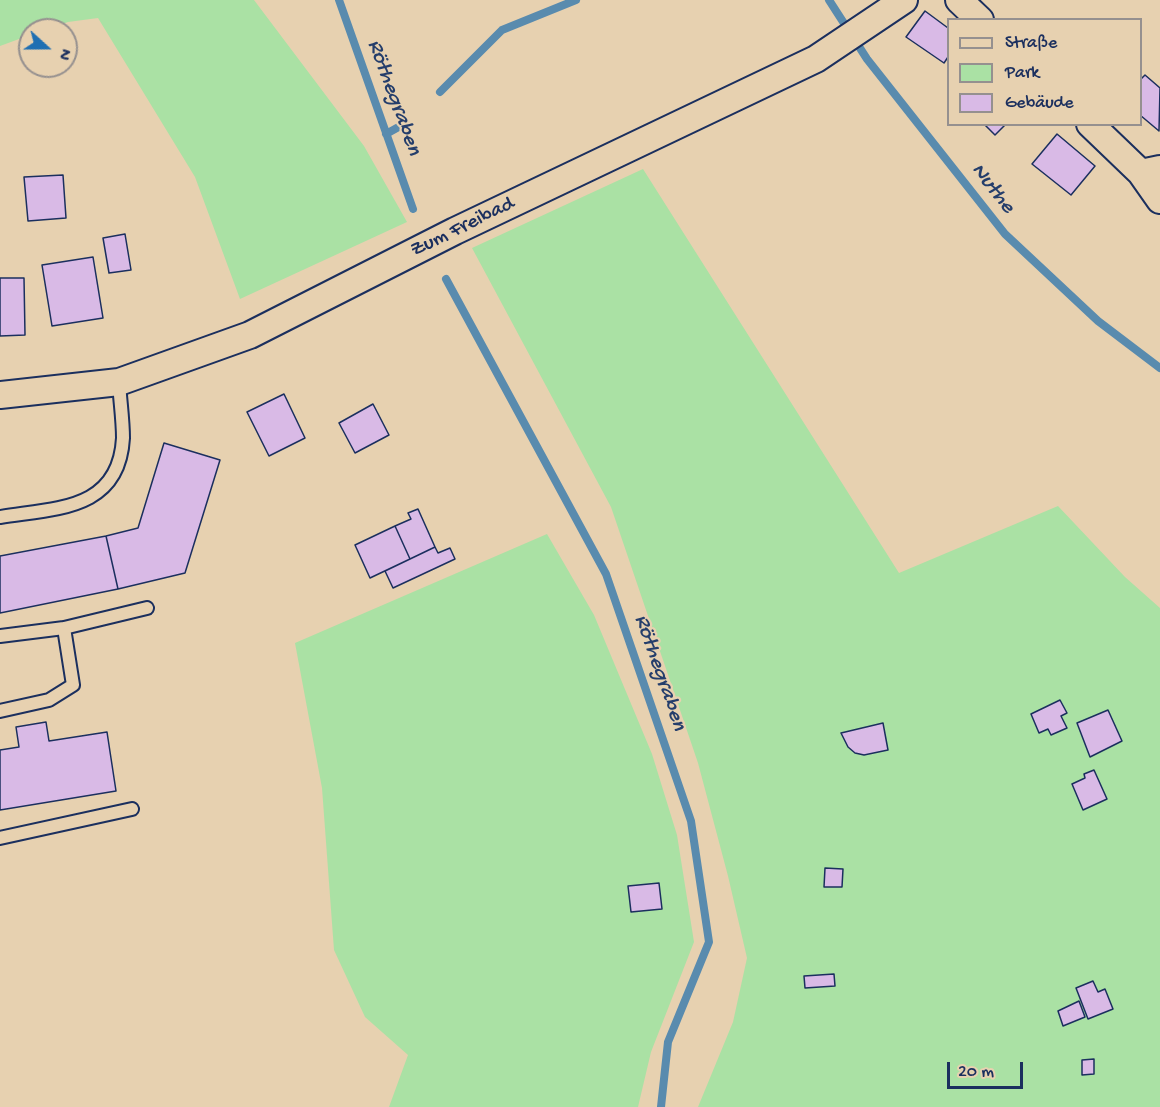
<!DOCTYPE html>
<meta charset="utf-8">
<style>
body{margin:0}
#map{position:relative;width:1160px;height:1107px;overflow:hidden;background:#e7d1b0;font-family:"Gochi Hand",sans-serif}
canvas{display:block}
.legend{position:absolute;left:947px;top:18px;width:195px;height:108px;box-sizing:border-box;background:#e7d1b0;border:2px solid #95908f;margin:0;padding:8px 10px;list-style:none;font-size:18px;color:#1b2f5e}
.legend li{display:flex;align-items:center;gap:12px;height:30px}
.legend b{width:30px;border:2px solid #95908f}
.north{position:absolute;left:18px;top:18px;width:60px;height:60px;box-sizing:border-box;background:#e7d1b0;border:2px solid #95908f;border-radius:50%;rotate:111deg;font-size:16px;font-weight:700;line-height:24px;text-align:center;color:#1b2f5e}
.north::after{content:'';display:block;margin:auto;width:21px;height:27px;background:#1f6fb2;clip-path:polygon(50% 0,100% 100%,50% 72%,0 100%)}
.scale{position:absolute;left:947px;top:1062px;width:76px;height:27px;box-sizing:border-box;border:3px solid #1b2f5e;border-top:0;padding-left:8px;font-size:18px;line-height:21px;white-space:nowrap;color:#1b2f5e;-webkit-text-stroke:4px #e7d1b0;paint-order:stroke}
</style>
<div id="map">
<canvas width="1160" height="1107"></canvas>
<ul class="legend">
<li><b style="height:8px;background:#e7d1b0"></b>Straße</li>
<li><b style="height:16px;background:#aae1a4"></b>Park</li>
<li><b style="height:16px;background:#d9bae6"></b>Gebäude</li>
</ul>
<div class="north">N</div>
<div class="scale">20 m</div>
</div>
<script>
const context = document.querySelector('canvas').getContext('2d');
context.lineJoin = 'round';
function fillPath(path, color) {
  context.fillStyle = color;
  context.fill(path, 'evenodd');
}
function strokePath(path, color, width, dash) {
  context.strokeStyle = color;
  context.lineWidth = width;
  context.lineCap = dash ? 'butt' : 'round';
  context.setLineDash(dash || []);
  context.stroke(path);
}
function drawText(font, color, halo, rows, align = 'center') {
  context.font = font + ' "Gochi Hand",sans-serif';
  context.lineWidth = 4.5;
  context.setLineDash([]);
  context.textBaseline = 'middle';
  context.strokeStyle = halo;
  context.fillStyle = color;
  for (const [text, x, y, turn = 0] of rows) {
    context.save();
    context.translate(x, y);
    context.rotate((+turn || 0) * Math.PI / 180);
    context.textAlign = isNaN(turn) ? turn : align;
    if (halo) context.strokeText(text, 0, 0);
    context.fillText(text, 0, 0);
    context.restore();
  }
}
const green = new Path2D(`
 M0,0H254L364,146L407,222L240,299L195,177L98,18L68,22L45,30H30V35L0,46Z
 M643,169L899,573L1058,506L1125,577L1160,608V1107H698L733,1022L747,958L728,876L698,763L611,507L472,248Z
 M547,534L594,615L652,754L677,835L694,942L651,1052L638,1107H389L408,1055L365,1017L334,950L322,788L295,643Z`);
const stream = new Path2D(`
 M339,0L413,209
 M829,0L867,59L1005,234L1098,321L1160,368
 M440,92L502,30L576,0
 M386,134L404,124
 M446,279L606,574L691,821L709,942L668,1042L661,1107`);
const building = new Path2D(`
 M925,11L948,28V57L944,63L906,37Z
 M1145,75L1160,88L1159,131L1140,115V80Z
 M984,124H1006L995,135Z
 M1057,134L1095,166L1071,195L1032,164Z
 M63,175L66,218L28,221L24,177Z
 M125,234L131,270L109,273L103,238Z
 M93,257L103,318L52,326L42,265Z
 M0,278H24L25,335L0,336Z
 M284,394L305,438L269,456L247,412Z
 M373,404L389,435L355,453L339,423Z
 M164,443L220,460L185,573L118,589L106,536L138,528Z
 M418,509L435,547L410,559L395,526L411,519L408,513Z
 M395,526L410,559L370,578L355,545Z
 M106,536L118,589L0,613V556Z
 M435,547L438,553L450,548L455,559L393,588L385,571Z
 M1060,700L1067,713L1061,716L1067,728L1051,735L1048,729L1039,733L1031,714Z
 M1108,710L1122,741L1090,757L1077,723Z
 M46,722L49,741L107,732L116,791L0,810V750L19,747L16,727Z
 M883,723L888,750L864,755L855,753L848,747L841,733Z
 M1094,770L1107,799L1083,810L1072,784L1085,778L1084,774Z
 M825,868L843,869L842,887H824Z
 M659,883L662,909L631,912L628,886Z
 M834,974L835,986L805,988L804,976Z
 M1093,981L1098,992L1105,989L1113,1009L1088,1019L1076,988Z
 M1079,1001L1085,1017L1063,1026L1058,1011Z
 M1094,1059V1074L1082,1075V1060Z`);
const service = new Path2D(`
 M0,517C55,508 119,511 123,438C123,420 120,400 119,382
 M0,636L64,628L147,608
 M0,711L49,700L73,685L64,628
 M0,838L132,809`);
const minor = new Path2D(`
 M959,0L980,20
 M1090,124L1141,173L1160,169
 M1141,173L1160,200
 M0,395L119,382L250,335L455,231L816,59L904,0`);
const streetNames = [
 ["Zum Freibad",463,228,-26]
];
const waterNames = [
 ["Röthegraben",393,98,70],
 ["Nuthe",992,189,52],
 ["Röthegraben",659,673,71]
];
fillPath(green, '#aae1a4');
strokePath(stream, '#598bae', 8);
fillPath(building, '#d9bae6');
strokePath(building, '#1b2f5e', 1.5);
strokePath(service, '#1b2f5e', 16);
strokePath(minor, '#1b2f5e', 30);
strokePath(service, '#e7d1b0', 12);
strokePath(minor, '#e7d1b0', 26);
drawText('21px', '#1b2f5e', '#e7d1b0', streetNames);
drawText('italic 22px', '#253e6b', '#e7d1b0', waterNames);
</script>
